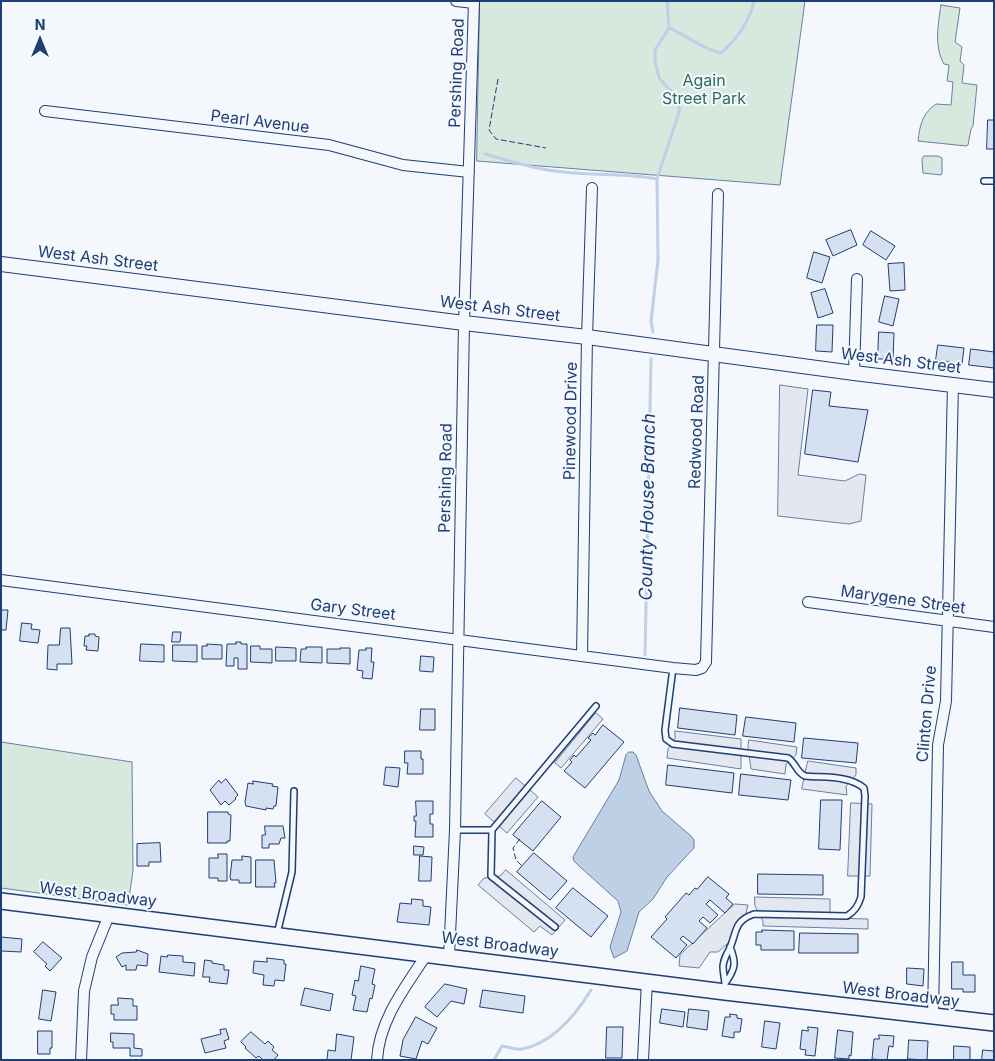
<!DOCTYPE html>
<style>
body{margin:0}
#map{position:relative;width:995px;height:1061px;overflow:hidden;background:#f4f7fb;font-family:Inter,sans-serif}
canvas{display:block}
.frame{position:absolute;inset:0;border:2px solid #1d3f73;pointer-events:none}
.north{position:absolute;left:15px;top:15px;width:50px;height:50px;-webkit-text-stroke:4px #f4f7fb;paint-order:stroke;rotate:0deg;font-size:14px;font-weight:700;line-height:20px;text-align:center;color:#1d3f73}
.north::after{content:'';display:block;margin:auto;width:18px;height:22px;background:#1d3f73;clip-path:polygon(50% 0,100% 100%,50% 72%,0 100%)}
</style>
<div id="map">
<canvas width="995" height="1061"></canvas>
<div class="frame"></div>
<div class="north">N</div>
</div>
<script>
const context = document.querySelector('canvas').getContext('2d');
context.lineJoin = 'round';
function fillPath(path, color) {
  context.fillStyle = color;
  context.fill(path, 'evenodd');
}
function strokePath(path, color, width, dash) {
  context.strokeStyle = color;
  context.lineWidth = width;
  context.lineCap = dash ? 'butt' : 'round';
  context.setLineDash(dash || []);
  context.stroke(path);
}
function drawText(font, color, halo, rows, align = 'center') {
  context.font = font + ' Inter,sans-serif';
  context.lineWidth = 4;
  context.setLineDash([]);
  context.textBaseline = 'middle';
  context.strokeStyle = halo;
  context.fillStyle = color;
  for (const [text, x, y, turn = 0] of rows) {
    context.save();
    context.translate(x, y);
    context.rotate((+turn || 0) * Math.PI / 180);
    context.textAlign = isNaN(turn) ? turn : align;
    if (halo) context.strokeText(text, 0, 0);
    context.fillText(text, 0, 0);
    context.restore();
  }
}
const green = new Path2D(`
 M480,1H805L780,185L477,161Z
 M941,5L960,8L955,42L962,47L960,61L964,65L962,83L977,85L973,126L971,129L968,145L966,146L918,141C920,125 922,114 936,104L951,105L953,82L947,81L949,65L944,64C934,47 938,24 941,5Z
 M924,156H938L942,158V173L941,175L923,173L922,160Z
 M1,742L132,762L133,871L128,905L1,888Z`);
const parking = new Path2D(`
 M780,385L808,389L798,475L845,481L859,474L866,475L861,521L849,524L778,516Z
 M596,713L603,719L561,768L555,763Z
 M675,731L741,739V769L667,758L668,749L675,738Z
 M749,740L797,747L796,755L786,764L785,774L751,769L748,747Z
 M808,761L856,768V775L846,786L847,795L802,789Z
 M516,778L538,797L507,833L485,814Z
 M851,803L872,804L870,876H848Z
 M506,870L565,920L552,935L540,926L534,932L478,885L484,878L500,876Z
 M755,897L830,899V918L868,919V929L763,926V921L755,906Z
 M735,904L748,905L745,917L728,943L718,952H710L699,968L679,966L680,955Z`);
const water = new Path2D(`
 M629,752H633L636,755L649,791L662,811L691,836L694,840V848L667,877L653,899L639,912L627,951L614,958L610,947L621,912L618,901L579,866L574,861L573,857L619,780L626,755Z`);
const stream = new Path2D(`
 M669,28C688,36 702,49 721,53C736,40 750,21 754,1
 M485,154C511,161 537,170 564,172C595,176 626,173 657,179L658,260L651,321L653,332
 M657,179L680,109L672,92L659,78L655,60V50L669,28L667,1
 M645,655L651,359
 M494,1060L502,1046C508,1047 516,1050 522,1049C553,1043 575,1016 591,990`);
const building = new Path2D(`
 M988,120H994V149H987Z
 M851,230L857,245L833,256L826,240Z
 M871,231L895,246L886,260L863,245Z
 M814,252L830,257L822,283L807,278Z
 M904,263L905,290L890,291L888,264Z
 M825,289L833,313L818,318L811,293Z
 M885,296L899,299L893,326L879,322Z
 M817,325H833L832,352L816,351Z
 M879,332L894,333L893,359H878Z
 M938,345L964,348L962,364L936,360Z
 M971,349L994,352V368L969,365Z
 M813,390L831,392L829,406L868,410L858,462L805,454Z
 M1,610H8L6,630H1Z
 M22,623L32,624L31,629L40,630L38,643L20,641Z
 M61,628H70L72,664H57V670L47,669L48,645H59Z
 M173,632H181L180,642H172Z
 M89,634H95V636L99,637L98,651L86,650L87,646H84L85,636H89Z
 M236,642H241V644H247V669H238V658H234V666H226L227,644H236Z
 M141,644L164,645V662L140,661Z
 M207,644L222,645V659H202V646H207Z
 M173,645H197V662L173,661Z
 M251,646H260V649H272V663L251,662Z
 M276,647L296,648V661H276Z
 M306,647H322V663L300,662L301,649H306Z
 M340,648H350V664L327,663V649H340Z
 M366,648H372L371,662H374L372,679L362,678L363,671L357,670L359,650H366Z
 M421,656L434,657L433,672L420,671Z
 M680,708L737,715L735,735L678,728Z
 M421,709H435V730H420Z
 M746,717L796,723L794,742L743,736Z
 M603,725L624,742L585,788L564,771L572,762L570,760L574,755L576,757L591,740L588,738L593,733L595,735Z
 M804,738L858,743L856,763L802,758Z
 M405,751H421V759H423V774H407L408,763H405Z
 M668,765L734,773L732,793L666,785Z
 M386,767L400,768L398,787L384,785Z
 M741,774L791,780L788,800L739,795Z
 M226,779L238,795L235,798L236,799L229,805L225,801L221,805L210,790L219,780L221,783Z
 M253,781L273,784L272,786L278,787L276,806H274L273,809L266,808V810L246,806L245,802L248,783L253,784Z
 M821,800H842L840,850L819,849Z
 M416,801H433V814H430V824H433V837H415L416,821H414V816H416Z
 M542,801L561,817L533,851L513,835Z
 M208,812H228V814L231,815L230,841H227V843H208Z
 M265,826H283L285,838H281L279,844H269V848H262V835H265Z
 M160,843L161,862H149V866H137V844Z
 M414,846L424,847L423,855H414Z
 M534,853L567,881L550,900L517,872Z
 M218,854H227V881H218V878H209V858H218Z
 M242,856L251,857V883H239V880H231L230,877L232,860H242Z
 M420,856L432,857L431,881H419Z
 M256,860H274L276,883H274L275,887H256Z
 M758,874L823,875V895L758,894Z
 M708,877L729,894L726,898L733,904L725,913L710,900L706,904L718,915L710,923L703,917L699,921L707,928L693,944L683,936L680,939L687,945L676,958L651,937L667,919L665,917L686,893L689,895L695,888L697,889Z
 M573,888L608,916L591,937L556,908Z
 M412,899L423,900V906L431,907L429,925L397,922L400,903L411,904Z
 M762,930L794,931V950H761V945H756V932H762Z
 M800,933L858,934V953H799Z
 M1,937L22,939L21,952L1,951V953Z
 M43,942L62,958L50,971L45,966L47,964L34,952Z
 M137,950L148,954L147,966L137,965L136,970H126V965L122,967L116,957L122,953L136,952Z
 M168,955L183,956V962L195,963L194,976L159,972L161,956L167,957Z
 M267,958L284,960V964H286L284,981L275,980L274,986L263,985L264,975L253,973L254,961L267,962Z
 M205,960L212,961V963L224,965V970H229L227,984L209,982L210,977H203Z
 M952,962H963V975H975V992H963V989H952Z
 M361,966L375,969L372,984L375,985L372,999L370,998L367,1012L353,1010L356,996L352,995L355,980L358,981Z
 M907,968L924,969L923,986L907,984Z
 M445,984L467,989L464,1004L451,1001L437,1017L425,1007Z
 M305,988L333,994L330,1011L301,1005Z
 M43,990L56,992L51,1021L39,1019Z
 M483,990L525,996L523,1013L480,1007Z
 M118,998L133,999V1006H137V1020H114V1014H111V1005H118Z
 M662,1009L685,1012L683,1027L660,1023Z
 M689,1009L709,1011L707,1030L687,1027Z
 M730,1014L737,1015V1018L742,1019L740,1032H734V1038L722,1036L725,1017H730Z
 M416,1017L437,1028L428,1044L422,1041L416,1059L400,1056L403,1040Z
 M765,1021L780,1023L776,1049L762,1047Z
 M607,1027H623L622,1058H606Z
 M808,1027L818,1028L815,1056L805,1055L806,1050L800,1049L802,1030L808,1031Z
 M226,1029L229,1039L224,1041L226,1048L205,1053L201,1039L221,1034L220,1030Z
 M838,1030L853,1032L851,1056L849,1055V1059L835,1058Z
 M38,1031H52V1048H50V1054H38Z
 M251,1032L265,1044L268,1041L274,1047L272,1050L278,1055L274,1060H263L259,1056L256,1058L245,1048L246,1047L241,1042Z
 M111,1033L134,1034V1048L142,1049V1056H130V1048H113V1042H111Z
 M337,1034L354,1037L351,1060H327L328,1050L335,1051Z
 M879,1035L894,1036L893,1047L889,1046L887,1060L872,1059L874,1039H879Z
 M909,1040L928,1041L927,1060L908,1059Z
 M954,1046L970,1047V1060H954Z
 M983,1050L994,1051V1060H982Z`);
const lane = new Path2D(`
 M984,181H994
 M673,668L665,730L666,739L673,744L788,758C796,763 796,772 805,776C824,778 848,775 864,788L865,796L861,897C858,906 855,911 847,916L754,914C734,921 737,931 730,948C726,955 724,958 723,966C723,975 726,982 725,990
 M455,830H492
 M555,927L491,876L492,830L596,706
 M277,934L292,872L294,791
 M726,982C736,968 736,962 730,947`);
const street = new Path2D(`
 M456,1L474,3
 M45,111L329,145L403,165L469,172
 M854,373L857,279
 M1,580L673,668L696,670L702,668L706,662L718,194
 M808,602L994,627
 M582,656L587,337L592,188
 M449,956L455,830L464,323L474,1
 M933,1017L938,745L946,701L953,384
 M81,1060L84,991L92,957L109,915
 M377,1060C379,1020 406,986 427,954
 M643,1060L647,981`);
const secondary = new Path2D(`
 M1,264L464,323L587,337L854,373L994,390`);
const primary = new Path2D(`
 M1,901L725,992L994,1023`);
const fence = new Path2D(`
 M498,79L489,130L496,139L546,148
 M520,839L513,848L516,860L522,866`);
const streetNames = [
 ["Pershing Road",457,73,-88],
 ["Pearl Avenue",260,122,7],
 ["West Ash Street",98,259,7],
 ["West Ash Street",500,309,7],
 ["West Ash Street",901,361,7],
 ["Pinewood Drive",571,421,-89],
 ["Redwood Road",697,432,-88],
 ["Pershing Road",446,478,-89],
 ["Marygene Street",903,600,8],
 ["Gary Street",353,610,7],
 ["Clinton Drive",927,714,-85],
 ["West Broadway",98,895,7],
 ["West Broadway",500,945,7],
 ["West Broadway",901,995,7]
];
const parkNames = [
 ["Again",704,81],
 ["Street Park",704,99]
];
const waterNames = [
 ["County House Branch",648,507,-89]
];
fillPath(green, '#d7e8df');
strokePath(green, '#687fa3', 1);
fillPath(parking, '#e3e8f0');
strokePath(parking, '#687fa3', 1);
fillPath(water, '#bed0e5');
strokePath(water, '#687fa3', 1);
strokePath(stream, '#bed0e5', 3);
fillPath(building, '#d5e0f0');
strokePath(building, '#1d3f73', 1);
strokePath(lane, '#1d3f73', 8);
strokePath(street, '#1d3f73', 12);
strokePath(secondary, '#1d3f73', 16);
strokePath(primary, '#1d3f73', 18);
strokePath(lane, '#f4f7fb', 5);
strokePath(street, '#f4f7fb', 10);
strokePath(secondary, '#f4f7fb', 14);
strokePath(primary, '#f4f7fb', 15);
strokePath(fence, '#1d3f73', 1, [6, 2.5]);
drawText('16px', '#1d3f73', '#f4f7fb', streetNames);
drawText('16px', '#2c6c60', '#f4f7fb', parkNames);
drawText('italic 18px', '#1d3f73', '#f4f7fb', waterNames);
</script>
